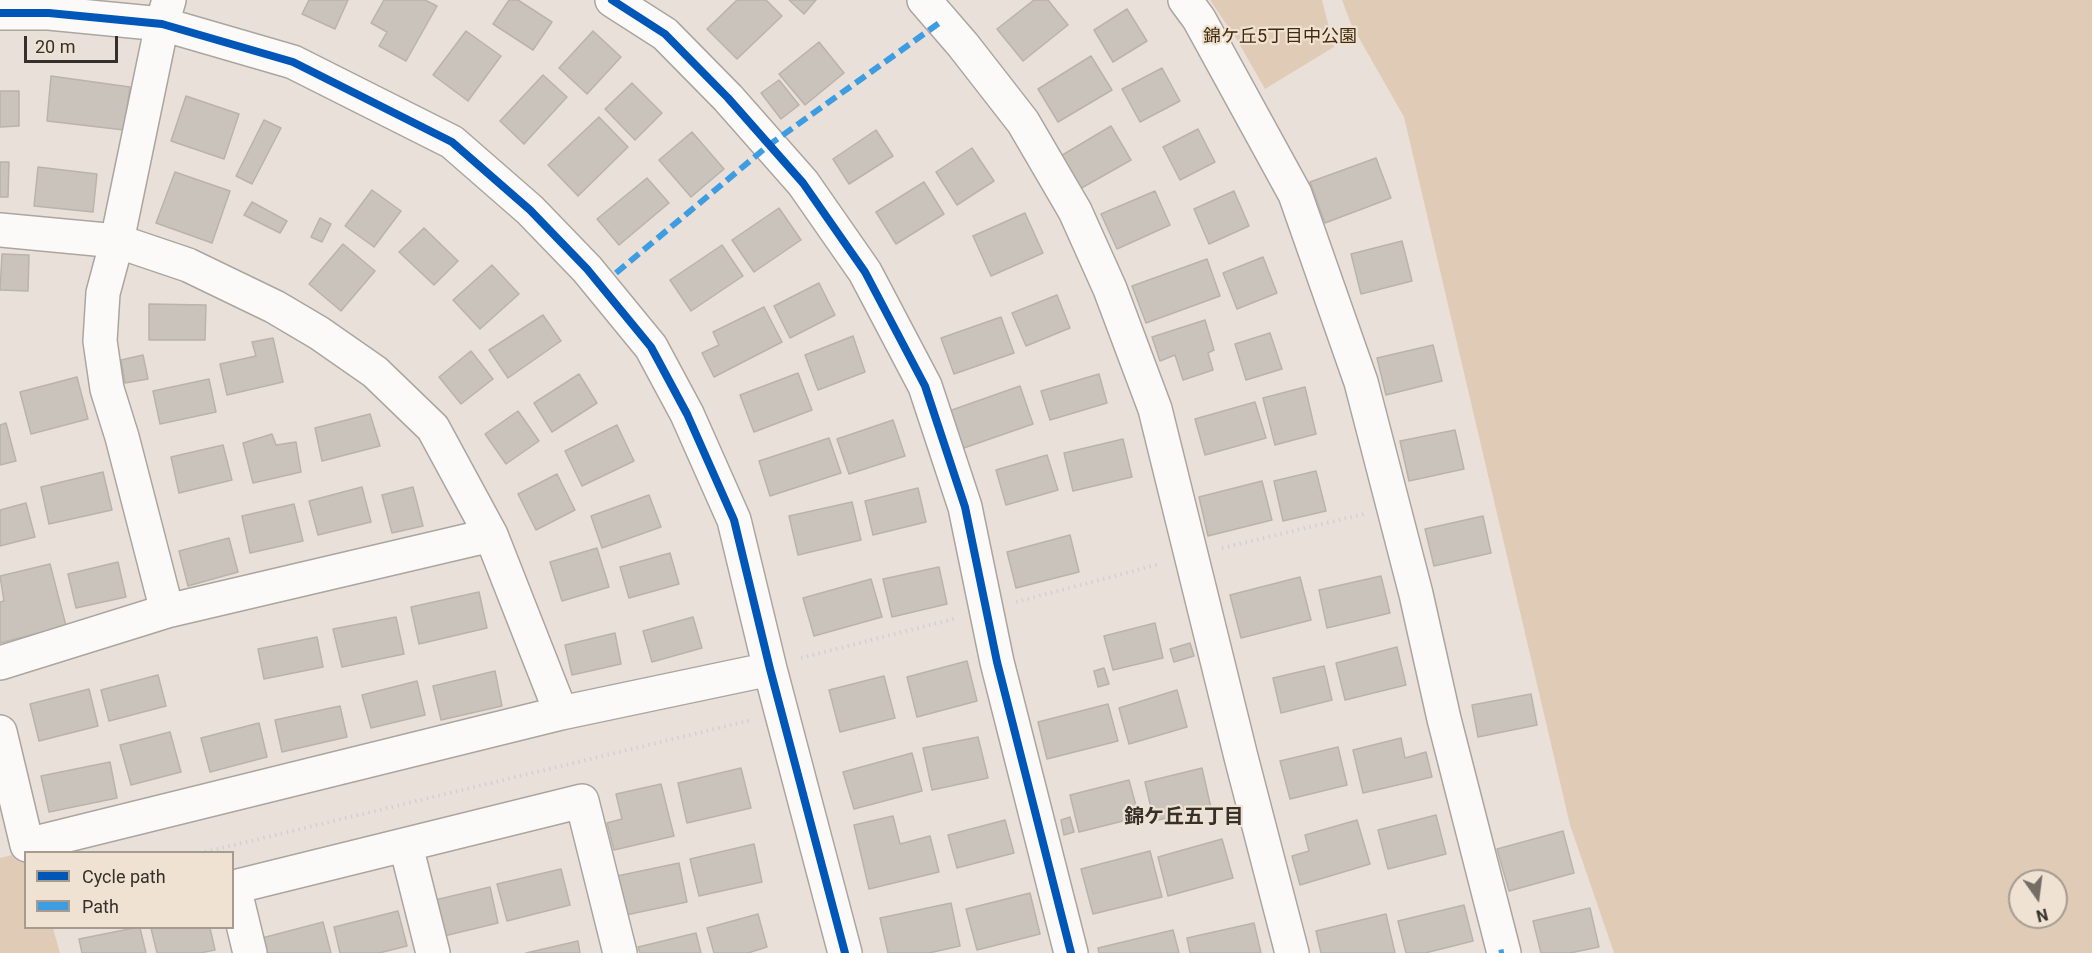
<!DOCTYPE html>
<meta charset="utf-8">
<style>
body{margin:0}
#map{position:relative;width:2092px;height:953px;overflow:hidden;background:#e9e1d9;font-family:Roboto,sans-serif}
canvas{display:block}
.legend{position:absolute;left:24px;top:851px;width:210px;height:78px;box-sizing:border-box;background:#efe2d3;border:2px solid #a59b8f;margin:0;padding:8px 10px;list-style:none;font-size:18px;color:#35302a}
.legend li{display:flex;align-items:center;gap:12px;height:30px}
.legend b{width:30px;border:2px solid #a59b8f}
.north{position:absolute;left:2008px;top:869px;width:60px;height:60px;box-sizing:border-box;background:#efe2d3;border:2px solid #a59b8f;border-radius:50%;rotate:166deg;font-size:16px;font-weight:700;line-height:24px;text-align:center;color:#35302a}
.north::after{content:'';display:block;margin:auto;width:21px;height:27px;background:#746e67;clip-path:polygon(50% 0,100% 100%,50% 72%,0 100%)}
.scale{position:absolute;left:24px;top:36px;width:94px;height:27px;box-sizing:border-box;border:3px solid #35302a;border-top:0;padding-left:8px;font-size:18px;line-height:21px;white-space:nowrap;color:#35302a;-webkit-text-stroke:4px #efe2d3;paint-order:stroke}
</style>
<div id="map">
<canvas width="2092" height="953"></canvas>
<ul class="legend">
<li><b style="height:8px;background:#0057b8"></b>Cycle path</li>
<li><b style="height:8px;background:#3e9de1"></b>Path</li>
</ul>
<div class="north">N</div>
<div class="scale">20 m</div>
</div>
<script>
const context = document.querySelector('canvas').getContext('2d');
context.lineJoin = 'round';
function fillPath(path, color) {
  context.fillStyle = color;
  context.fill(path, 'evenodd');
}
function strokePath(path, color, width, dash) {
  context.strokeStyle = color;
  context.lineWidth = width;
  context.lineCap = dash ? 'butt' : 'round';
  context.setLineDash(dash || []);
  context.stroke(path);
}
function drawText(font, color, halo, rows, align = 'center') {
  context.font = font + ' Roboto,"Noto Sans JP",sans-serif';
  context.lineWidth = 4.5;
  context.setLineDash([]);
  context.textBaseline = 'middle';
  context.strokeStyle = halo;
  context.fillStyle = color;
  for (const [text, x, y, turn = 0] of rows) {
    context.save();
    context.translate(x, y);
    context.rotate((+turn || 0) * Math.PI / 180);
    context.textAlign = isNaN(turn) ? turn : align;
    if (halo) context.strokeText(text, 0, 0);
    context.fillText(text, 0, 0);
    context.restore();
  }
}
const green = new Path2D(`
 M1210,0H1322L1334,47L1265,89L1237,40Z
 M1342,0H2092V953H1614L1570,825L1404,117L1351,24ZM2020,881H2056V917H2020Z
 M32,850L26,852V928H53L60,953H0V858Z`);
const building = new Path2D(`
 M309,0H348L335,29L302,14Z
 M384,0H425L437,6L406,61L379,46L387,32L371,23Z
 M509,0H518L552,22L533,50L493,24Z
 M737,0H766L782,16L737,59L707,29Z
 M789,0H816L804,14Z
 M1034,0H1048L1068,25L1023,61L997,29Z
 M1127,9L1147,41L1113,62L1094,30Z
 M466,31L501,56L468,101L433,75Z
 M593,31L621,57L587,94L559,68Z
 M819,42L844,73L805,105L779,74Z
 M1091,56L1112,90L1058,122L1038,89Z
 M1162,68L1180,101L1140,122L1122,89Z
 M543,75L567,97L524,144L500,121Z
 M51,76L130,87L124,130L47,121Z
 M779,80L799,105L781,119L761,93Z
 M632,83L662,113L635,140L605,109Z
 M0,91H19V126L0,127Z
 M186,96L239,114L224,159L171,141Z
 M599,117L628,147L578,196L548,165Z
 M264,120L281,128L252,184L236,176Z
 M1111,126L1131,160L1078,190L1059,157Z
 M1198,129L1215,162L1180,180L1163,147Z
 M876,130L893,156L849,184L833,159Z
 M692,132L724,169L691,197L659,160Z
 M972,148L994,181L957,205L936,172Z
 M1376,158L1391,198L1325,223L1310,182Z
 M0,162H9L8,197H0Z
 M38,167L97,174L93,212L34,206Z
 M175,172L230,191L212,243L156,223Z
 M647,178L669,203L619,245L597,219Z
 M924,182L944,214L896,244L876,212Z
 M372,190L401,211L374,247L345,226Z
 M1155,191L1170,225L1117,249L1101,214Z
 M1234,191L1249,226L1209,244L1194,209Z
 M252,202L287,221L280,233L244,215Z
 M779,208L801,240L754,272L732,240Z
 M1025,213L1043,253L991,276L973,236Z
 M320,218L331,224L322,242L311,237Z
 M424,228L458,261L434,285L399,252Z
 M1402,241L1412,281L1361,294L1351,254Z
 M343,244L375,271L341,311L309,284Z
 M722,245L743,276L691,311L670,280Z
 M2,254L29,255L28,291L0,290Z
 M1263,257L1277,293L1237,309L1223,273Z
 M1207,259L1220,296L1146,323L1132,286Z
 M492,265L519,294L480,329L453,300Z
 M819,283L835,315L790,338L774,306Z
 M1057,295L1070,328L1026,346L1012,313Z
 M149,304L206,305L205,340H149Z
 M764,307L782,342L714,377L702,353L719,345L713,332Z
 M543,315L561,341L508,378L489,350Z
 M1001,317L1014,353L954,374L941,338Z
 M1205,320L1214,350L1208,353L1213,370L1183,380L1175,355L1160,361L1152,337Z
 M1270,333L1282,369L1246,380L1235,344Z
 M853,336L865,372L818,390L805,355Z
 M273,338L283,382L227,395L220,364L256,356L252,342Z
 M1433,345L1442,381L1386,395L1377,358Z
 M471,351L493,379L461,404L439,377Z
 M143,355L148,379L125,383L121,360Z
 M798,373L812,410L754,432L740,395Z
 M579,374L597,403L552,432L534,403Z
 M1099,374L1107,403L1050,420L1041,391Z
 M77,377L88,419L31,434L20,392Z
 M209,379L216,412L160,424L153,391Z
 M1020,386L1033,424L961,449L949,411Z
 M1305,387L1316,434L1275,445L1263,398Z
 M1255,402L1266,438L1205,455L1195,419Z
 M518,411L539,441L506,464L485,434Z
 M370,414L380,446L322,461L315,428Z
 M893,420L905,456L849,474L837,439Z
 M6,423L16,461L0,465V425Z
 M617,425L634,461L582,486L565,451Z
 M1455,430L1464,469L1409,481L1400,441Z
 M272,434L276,445L296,442L301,472L253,483L243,443Z
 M829,438L841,473L770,496L759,461Z
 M1123,439L1132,477L1073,491L1064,453Z
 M223,445L232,480L179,493L171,457Z
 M1047,455L1058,490L1006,505L996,470Z
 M1316,471L1326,511L1283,521L1274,481Z
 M103,472L112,510L49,524L41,487Z
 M557,474L575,510L536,530L518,494Z
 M1262,481L1272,520L1208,536L1199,497Z
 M362,487L371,522L318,535L309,501Z
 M413,487L423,526L392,533L382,495Z
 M918,488L926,522L873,535L865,501Z
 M649,495L661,527L602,548L591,516Z
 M852,502L861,540L798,555L789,516Z
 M26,503L35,537L0,546V510Z
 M294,504L303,541L250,553L242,516Z
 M1483,516L1491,553L1434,566L1425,529Z
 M1070,535L1079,572L1016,588L1007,552Z
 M229,538L238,572L188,586L179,551Z
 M597,548L609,587L562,601L550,562Z
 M670,553L679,584L629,598L620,567Z
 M118,562L126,597L76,608L68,574Z
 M50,564L66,626L0,643V602L4,601L0,576Z
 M939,567L947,604L892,617L883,579Z
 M1381,576L1390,613L1327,628L1319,590Z
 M1300,577L1311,620L1241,638L1230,595Z
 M871,579L882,617L814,636L803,598Z
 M479,592L487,628L419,644L411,607Z
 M396,617L404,654L342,667L333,629Z
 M693,617L702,648L652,662L643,631Z
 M1155,623L1163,658L1113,670L1104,636Z
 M615,633L621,664L572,675L565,645Z
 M317,637L323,667L264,679L258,649Z
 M1190,643L1194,656L1174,662L1170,649Z
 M1397,647L1406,685L1345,700L1336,663Z
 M967,661L977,701L917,717L907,677Z
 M1324,666L1332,700L1281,713L1273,678Z
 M1104,668L1109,684L1098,687L1094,671Z
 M495,671L502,706L441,720L433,686Z
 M158,675L166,706L109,721L101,690Z
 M884,676L895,718L840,732L829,690Z
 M417,681L425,715L371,728L362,695Z
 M89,689L98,726L39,741L30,704Z
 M1177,690L1187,727L1129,744L1119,708Z
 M1531,694L1537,725L1478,737L1472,705Z
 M1108,704L1118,741L1047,759L1038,722Z
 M340,706L347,737L282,752L275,720Z
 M259,723L267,757L210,772L201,738Z
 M170,732L181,772L131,785L120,745Z
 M978,737L988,778L932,790L923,748Z
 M1401,738L1405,758L1426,752L1432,777L1363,793L1353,750Z
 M1338,747L1347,785L1290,799L1280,761Z
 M912,753L922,791L854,809L843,772Z
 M110,762L117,798L49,812L41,776Z
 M741,768L751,808L687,823L678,783Z
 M1202,768L1211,808L1154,821L1145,782Z
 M1129,780L1139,817L1079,832L1070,795Z
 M661,784L674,836L614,850L607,823L622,819L616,794Z
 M1436,815L1446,854L1388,869L1378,830Z
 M893,816L900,844L930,836L939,872L869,889L854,825Z
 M1070,817L1074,832L1064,835L1061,820Z
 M1005,820L1014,853L957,868L948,835Z
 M1357,820L1370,864L1300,885L1292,856L1309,851L1305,835Z
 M1563,831L1574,873L1509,891L1497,849Z
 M1222,839L1233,878L1168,896L1158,857Z
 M754,844L762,882L699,896L690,859Z
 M1150,851L1162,897L1093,914L1081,869Z
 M679,863L687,902L626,915L617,876Z
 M561,869L570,905L507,921L497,884Z
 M490,887L498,923L444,936L435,900Z
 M1030,893L1040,934L977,950L966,909Z
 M951,903L960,946L929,953H888L880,918Z
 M1464,905L1473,941L1425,953H1406L1398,921Z
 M1590,908L1599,947L1570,953H1541L1533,921Z
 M398,911L407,946L379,953H340L334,927Z
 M758,914L767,947L748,953H714L707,928Z
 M1386,914L1395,953H1321L1316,931Z
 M323,922L331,953H266L262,938Z
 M1254,923L1261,953H1190L1187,938Z
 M134,928H140L146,953H82L79,939Z
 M151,928H210L215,950L200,953H157Z
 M1173,930L1179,953H1099L1098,948Z
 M696,933L701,953H640L638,947Z
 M578,941L580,953H526Z`);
const path = new Path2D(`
 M1222,548L1364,514
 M1016,602L1160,564
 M801,658L957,618
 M205,852L752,720`);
const minor = new Path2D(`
 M612,0L665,34L728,98L803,183L865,272L925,386L965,507L997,662L1071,953
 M924,0L963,45L1023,122L1075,211L1110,289L1155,409L1241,757L1292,953
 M1185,0L1199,19L1295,194L1361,382L1416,594L1444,719L1504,953
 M0,13H49L162,24L293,62L452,142L530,210L587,269L651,347L687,414L734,520L770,669L845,953
 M0,230L117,241L188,265L275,307L319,333L375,372L433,428L491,535L561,713
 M167,611L122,437L107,389L100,341L103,293L117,241L162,24L169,0
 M0,663L167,611L491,535
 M0,732L27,845L561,713L770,669
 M406,846L433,953
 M250,953L234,887L582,801L620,953`);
const quiet = new Path2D(`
 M616,273L769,145L942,21
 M1499,953L1504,952`);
const cycleway = new Path2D(`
 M612,0L665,34L728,98L803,183L865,272L925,386L965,507L997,662L1071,953
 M0,13H49L162,24L293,62L452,142L530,210L587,269L651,347L687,414L734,520L770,669L845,953`);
const parkNames = [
 ["錦ケ丘5丁目中公園",1280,37]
];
const neighbourhoodNames = [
 ["錦ケ丘五丁目",1184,818]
];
fillPath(green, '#e0ccb6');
fillPath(building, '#c9c3bc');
strokePath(building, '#b9b3ac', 1.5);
strokePath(minor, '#aba59f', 36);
strokePath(path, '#d3d1cf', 4, [1.5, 4.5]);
strokePath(minor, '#fcfaf9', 33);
strokePath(quiet, '#3e9de1', 6, [12, 6]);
strokePath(cycleway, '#0057b8', 8);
drawText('18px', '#412b0b', '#efe2d3', parkNames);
drawText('bold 20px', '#35302a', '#efe2d3', neighbourhoodNames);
</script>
